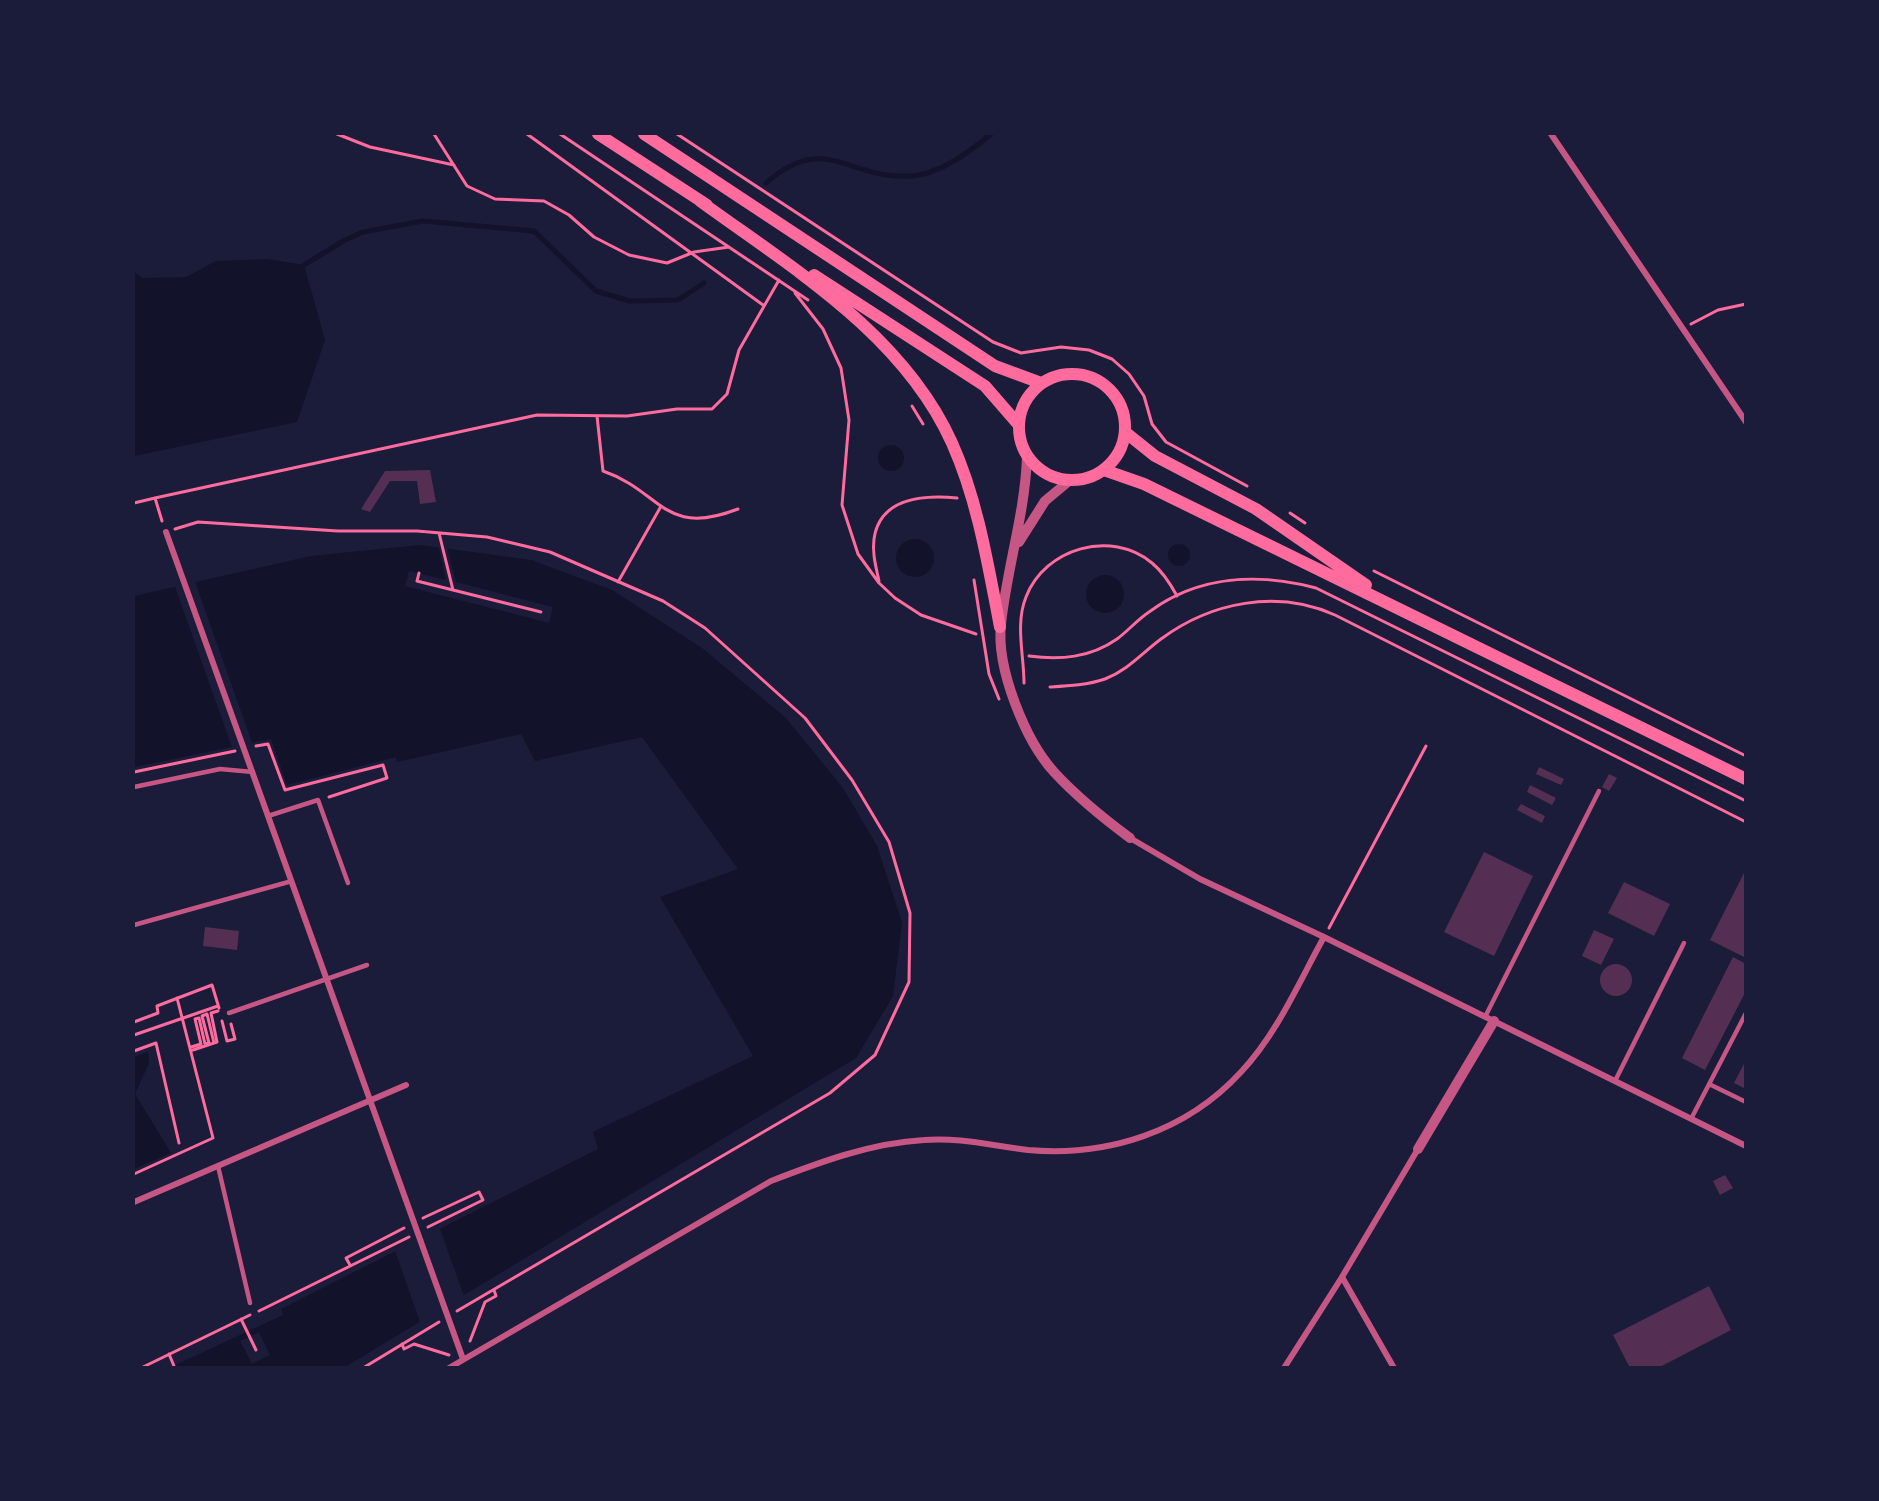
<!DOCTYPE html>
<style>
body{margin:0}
#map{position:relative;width:1879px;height:1501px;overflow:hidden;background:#1b1b3a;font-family:"Nunito Sans",sans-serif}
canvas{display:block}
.frame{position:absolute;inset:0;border:135px solid #1b1b3a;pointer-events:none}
</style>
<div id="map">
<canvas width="1879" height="1501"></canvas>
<div class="frame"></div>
</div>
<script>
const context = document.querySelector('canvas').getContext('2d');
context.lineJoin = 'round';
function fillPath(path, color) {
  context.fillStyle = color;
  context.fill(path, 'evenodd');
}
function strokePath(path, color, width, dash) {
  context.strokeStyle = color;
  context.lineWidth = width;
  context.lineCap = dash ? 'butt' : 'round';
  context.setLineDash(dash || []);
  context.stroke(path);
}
const water = new Path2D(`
 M267,259L304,265L325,340L297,422L134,456V272L143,278L186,277L216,261Z
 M878 458a13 13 0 1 1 26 0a13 13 0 1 1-26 0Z
 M896 558a19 19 0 1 1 38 0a19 19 0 1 1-38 0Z
 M1168 555a11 11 0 1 1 22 0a11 11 0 1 1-22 0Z
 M420,545L531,560L612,590L702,648L786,718L843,788L877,846L902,922L893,996L856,1058L345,1367H171L283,1315L281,1309L598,1149L593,1132L753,1056L660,897L738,869L642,737L535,761L521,734L397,762L396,757L287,785L271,739L134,767V596L311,556Z
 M1086 594a19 19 0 1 1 38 0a19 19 0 1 1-38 0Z
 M148,1052L149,1063L135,1094L171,1153L134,1169V1057Z`);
const pier = new Path2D(`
 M438,544L447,546L456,582L553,607L549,623L405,586L409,571L446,580Z
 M194,579L253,745L233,750L174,584Z
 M439,1226L465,1299L421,1325L394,1248Z
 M259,1332L270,1355L252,1364L240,1341Z`);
const stream = new Path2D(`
 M766,183C826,130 849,181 912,176C939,174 971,151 991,134
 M304,265L345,240L363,232L423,221L534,231L596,291L630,301L678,300L704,283`);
const building = new Path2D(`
 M430,470L436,502L420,504L417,481H390L370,512L361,509L385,471Z
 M1539,767L1564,779L1561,785L1536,774Z
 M1609,774L1617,778L1609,791L1602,787Z
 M1530,785L1556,798L1552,805L1527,792Z
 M1521,804L1545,816L1542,823L1517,810Z
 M1484,852L1533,876L1494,956L1444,932Z
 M1746,869V958L1710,940Z
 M1624,882L1670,904L1654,936L1608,913Z
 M205,927L239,931L237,950L203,946Z
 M1594,930L1614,939L1601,965L1582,956Z
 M1733,957L1746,964V991L1705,1070L1682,1058Z
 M1600 980a16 16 0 1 1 32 0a16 16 0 1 1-32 0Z
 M1746,1060V1089L1734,1083Z
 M1725,1175L1733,1188L1720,1195L1713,1181Z
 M1709,1286L1731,1330L1658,1368H1630L1613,1335Z`);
const path = new Path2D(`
 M337,134L370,147L454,165
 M434,134L467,186L495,199L544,201L569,215L594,237L629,255L667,263L694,252L729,247
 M527,134L763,305
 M560,134L808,300
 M677,134L993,342L1021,353L1061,347L1089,350L1112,359L1129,374L1144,396L1152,424L1166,442L1247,486
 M795,293L823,329L841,368L849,420L842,505L858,554L879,583L895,598L921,615L976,634
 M1691,324L1718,310L1746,304
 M912,406L923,424
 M597,416L603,471C662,491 663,538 738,509
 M155,498L537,415L627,416L677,409H712L727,394L739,350L779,280
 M134,503L155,498L162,521
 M1290,513L1305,523
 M175,529L198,522L338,531H417L487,537L550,552L663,601L705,628L805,718L852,780L889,842L910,913L909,982L875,1055L830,1093L457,1311
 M439,533L453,590
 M1374,571L1746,756
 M419,573L417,581L541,612
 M974,580L989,674L999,699
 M879,581C876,567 872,553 874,539C880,497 924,495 957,498
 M618,582L660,508
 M1029,656C1060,660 1090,658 1117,639C1128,631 1137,620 1149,612C1199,575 1259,573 1316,588L1746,801
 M1024,683C1024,655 1015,624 1026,597C1045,548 1111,529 1152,563C1163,572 1170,583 1177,596
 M1050,687C1068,686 1088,685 1105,679C1128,670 1142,653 1161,639C1211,602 1277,589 1335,615L1746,822
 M256,746L268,744L285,790L383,765L387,778L329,797
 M134,772L235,751
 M1329,928L1426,746
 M222,1021L227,1041L235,1039L231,1024
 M134,1022L158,1013L157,1006L212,985L219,1008
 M134,1035L218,1006
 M191,1047L201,1044L195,1019L199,1018L205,1044L209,1043L202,1016L207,1014L214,1043L217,1042L211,1013L218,1011
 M193,1050L214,1043
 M134,1051L156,1043L179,1143
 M134,1174L213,1138L177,998
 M423,1218L479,1192L483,1200L428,1227
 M350,1265L346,1258L404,1228
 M259,1311L409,1237
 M241,1319L256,1350
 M470,1341L485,1302L496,1296L494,1290
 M402,1344L404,1349L414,1344L449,1355
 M169,1354L174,1366
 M141,1368L250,1315
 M363,1368L439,1322`);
const service = new Path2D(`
 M134,787L220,769L253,772
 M268,816L318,800L348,883
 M134,925L292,881
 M229,1013L367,965
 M1485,1017L1599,791
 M1615,1081L1684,943
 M1709,1084L1746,1102
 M1691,1119L1746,1013
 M218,1166L250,1303`);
const minor = new Path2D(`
 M1551,134L1746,422
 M166,532L463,1359
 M1130,838L1200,879L1324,937L1746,1146
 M134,1202L406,1085
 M1342,1277L1394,1368
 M449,1368L771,1181C820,1162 871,1143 924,1140C959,1137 993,1146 1028,1150C1107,1157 1186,1132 1241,1072C1277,1034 1299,982 1324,937
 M1284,1368L1342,1277L1418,1149`);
const tertiary = new Path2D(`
 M1027,457C1025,514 1007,567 1001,624C996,668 1025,740 1054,772C1077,797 1103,818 1130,838
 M1019,542L1045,501L1069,481
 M1418,1149L1494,1021`);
const secondary = new Path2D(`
 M598,134L707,205
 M644,134L995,366L1041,383
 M700,201C792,268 903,334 952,443C978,501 988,565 1000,627
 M814,275L985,386L1018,424
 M1019 427a53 53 0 1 1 106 0a53 53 0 1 1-106 0Z
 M1125,432L1155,456L1256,509L1366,585
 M1104,470L1144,484L1746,779`);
fillPath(water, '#12122b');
fillPath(pier, '#1b1b3a');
strokePath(stream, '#12122b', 5);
fillPath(building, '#542f53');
strokePath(path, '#ff6b9d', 3);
strokePath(service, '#c65784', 4.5);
strokePath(minor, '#c65784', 6);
strokePath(tertiary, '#c65784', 10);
strokePath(secondary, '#ff6b9d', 12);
</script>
